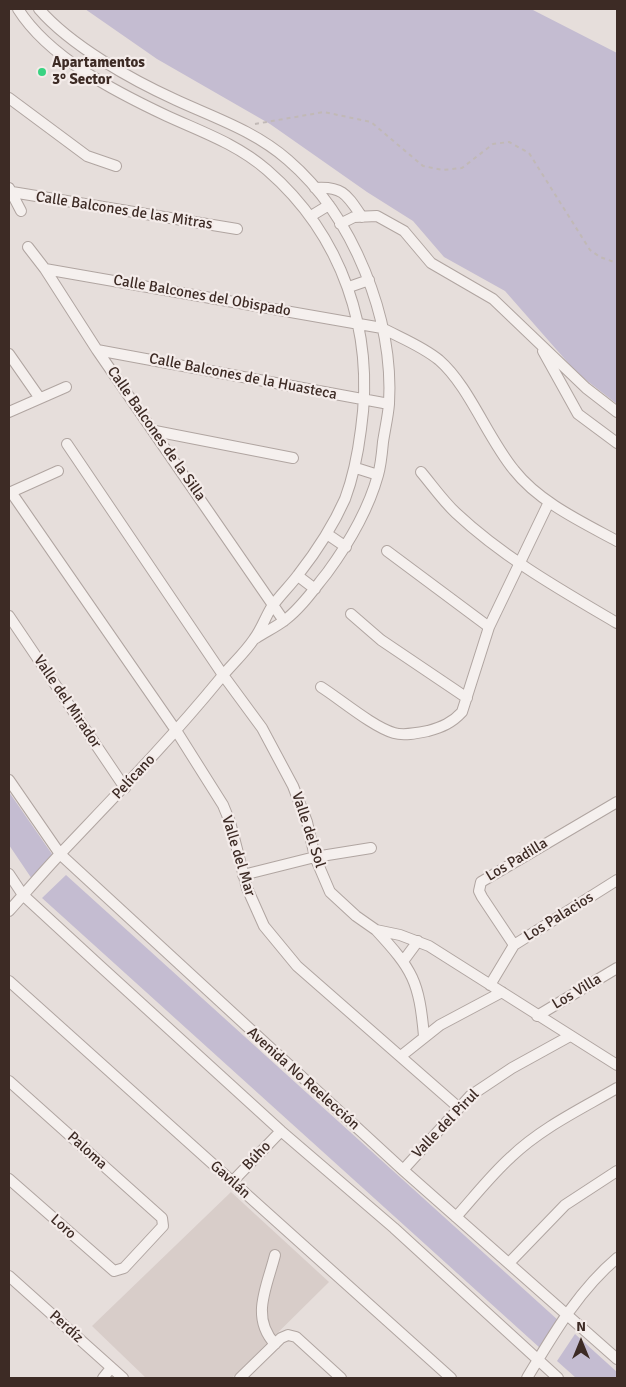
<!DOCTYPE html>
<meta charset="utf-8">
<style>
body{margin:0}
#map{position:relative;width:626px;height:1387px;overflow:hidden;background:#e6dedb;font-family:Signika,sans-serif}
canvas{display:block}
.frame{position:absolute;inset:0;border:10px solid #3d2b25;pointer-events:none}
.north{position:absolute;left:556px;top:1317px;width:50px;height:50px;-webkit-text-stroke:4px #f4ecea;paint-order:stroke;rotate:0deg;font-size:14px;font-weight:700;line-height:20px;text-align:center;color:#3d2b25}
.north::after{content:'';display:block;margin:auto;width:18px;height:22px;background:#3d2b25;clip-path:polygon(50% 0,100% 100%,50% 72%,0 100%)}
</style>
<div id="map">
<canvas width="626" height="1387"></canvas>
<div class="frame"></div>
<div class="north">N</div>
</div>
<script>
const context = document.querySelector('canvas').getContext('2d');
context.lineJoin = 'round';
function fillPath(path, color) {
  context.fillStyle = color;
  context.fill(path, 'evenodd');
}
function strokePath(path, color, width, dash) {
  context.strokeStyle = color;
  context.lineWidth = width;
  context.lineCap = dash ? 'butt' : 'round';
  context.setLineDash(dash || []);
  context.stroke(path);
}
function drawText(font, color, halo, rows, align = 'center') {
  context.font = font + ' Signika,sans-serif';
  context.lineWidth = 4.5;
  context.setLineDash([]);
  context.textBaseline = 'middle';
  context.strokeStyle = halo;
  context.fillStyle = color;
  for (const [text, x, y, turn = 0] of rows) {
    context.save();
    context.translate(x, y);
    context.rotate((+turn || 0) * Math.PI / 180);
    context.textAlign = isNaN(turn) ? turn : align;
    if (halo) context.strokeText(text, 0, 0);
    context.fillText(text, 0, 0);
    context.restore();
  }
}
const built = new Path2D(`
 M231,1192L329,1282L232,1378H146L92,1326Z`);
const green = new Path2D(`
 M85,9H531L617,53V404L577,373L505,291L444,257L413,221L367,192L270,124L157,59Z
 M9,792L54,857L32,879L9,845Z
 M66,875L559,1321L540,1348L42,898Z
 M575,1334L617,1372V1378H576L557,1361Z`);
const path = new Path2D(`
 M255,124L324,112L371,122L423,166L443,170L462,168L493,144L509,142L529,153L590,250L600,257L617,263`);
const minor = new Path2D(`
 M39,9C71,46 132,80 176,100C215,118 255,131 288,160C353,216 394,318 389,404C388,416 385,429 383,442C382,453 381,465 378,475C368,511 349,543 327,573C314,589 301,608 285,620C276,627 265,632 256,638
 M9,98L87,156L116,166
 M9,188L21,211
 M315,188C343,186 347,195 362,217
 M12,192L237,229
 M311,216L329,205
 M340,224L354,217L377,216L404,231L431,263L493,299L586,388L617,412
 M28,247L45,269L97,350L284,621
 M45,269L382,328C401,338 422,346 439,360C469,386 487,437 514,470C539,502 582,522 617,541
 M349,287L369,280
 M97,350L389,404
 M543,351L578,414L617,443
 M9,354L39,397
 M9,412L66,387
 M155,431L293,458
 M67,444L223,675L262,728L293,786L307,822L315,857L330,892L356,916L376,930L400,935L429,946L617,1065
 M356,468L378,475
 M421,472C432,485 443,501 456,513C504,558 561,590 617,623
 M11,492L177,732L223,805L230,822L247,888L264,926L297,966L458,1107
 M9,493L58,471
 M327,534L346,547
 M387,551L489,627
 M298,576L315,589
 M351,614L381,640L467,698
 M9,616L125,788
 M321,687C340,699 373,727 394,733C404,736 418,733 428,731C442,727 452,723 462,712L489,627L549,502
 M9,780L60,854L403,1170L617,1359
 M9,874L23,895L99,965L281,1131L394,1228L558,1378
 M243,875L315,857L371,848
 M9,911C26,892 43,872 61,853C115,796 169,741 219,680C230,666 244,654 254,639C261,630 265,618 271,608C279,596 290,586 298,575C316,552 333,526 345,499C354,475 358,453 361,429C375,331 342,235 267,170C237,144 202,132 167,116C116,92 49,58 18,9
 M376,930C413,970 419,981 424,1036
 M514,945L482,897L479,891L481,882L617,802
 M404,960L418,941
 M9,981L451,1378
 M490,985L514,945L617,880
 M537,1016L617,968
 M401,1056L440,1025L502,992
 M9,1081L162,1218L163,1226L124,1268L114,1271L9,1179
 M403,1170L470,1096L512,1068L570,1036
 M232,1182L281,1131
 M456,1217C474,1197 491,1175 511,1157C541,1128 581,1109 617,1088
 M509,1263L565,1205L617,1171
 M9,1276L123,1378
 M275,1344C250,1317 267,1287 275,1255
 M103,1378L111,1368
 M240,1378L281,1338L288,1335L296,1337L341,1378
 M527,1378C553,1335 578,1291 617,1258`);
const markers = [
 [42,72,5,"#39d382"]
];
const poiNames = [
 ["Apartamentos",52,63],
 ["3° Sector",52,80]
];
const streetNames = [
 ["Calle Balcones de las Mitras",124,211,9],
 ["Calle Balcones del Obispado",202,296,10],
 ["Calle Balcones de la Huasteca",243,377,11],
 ["Calle Balcones de la Silla",156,434,55],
 ["Valle del Mirador",67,702,56],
 ["Pelícano",134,777,-47],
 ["Valle del Sol",308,830,72],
 ["Valle del Mar",238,856,73],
 ["Los Padilla",517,860,-31],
 ["Los Palacios",559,917,-32],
 ["Los Villa",577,992,-31],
 ["Avenida No Reelección",303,1079,42],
 ["Valle del Pirul",446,1124,-46],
 ["Paloma",87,1151,42],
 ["Búho",257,1156,-47],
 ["Gavilán",230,1180,42],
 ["Loro",63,1227,42],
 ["Perdíz",66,1327,42]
];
fillPath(built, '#d8cdc9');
fillPath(green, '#c4bcd1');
strokePath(minor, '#b0a5a1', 12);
strokePath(path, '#c1b9b6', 2, [4, 4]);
strokePath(minor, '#f5f0ee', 10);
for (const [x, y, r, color] of markers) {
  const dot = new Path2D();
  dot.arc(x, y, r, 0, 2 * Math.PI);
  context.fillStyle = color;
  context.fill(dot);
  strokePath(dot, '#f4ecea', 2);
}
drawText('bold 15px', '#3d2b25', '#f4ecea', poiNames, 'left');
drawText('15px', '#3d2b25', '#f4ecea', streetNames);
</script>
